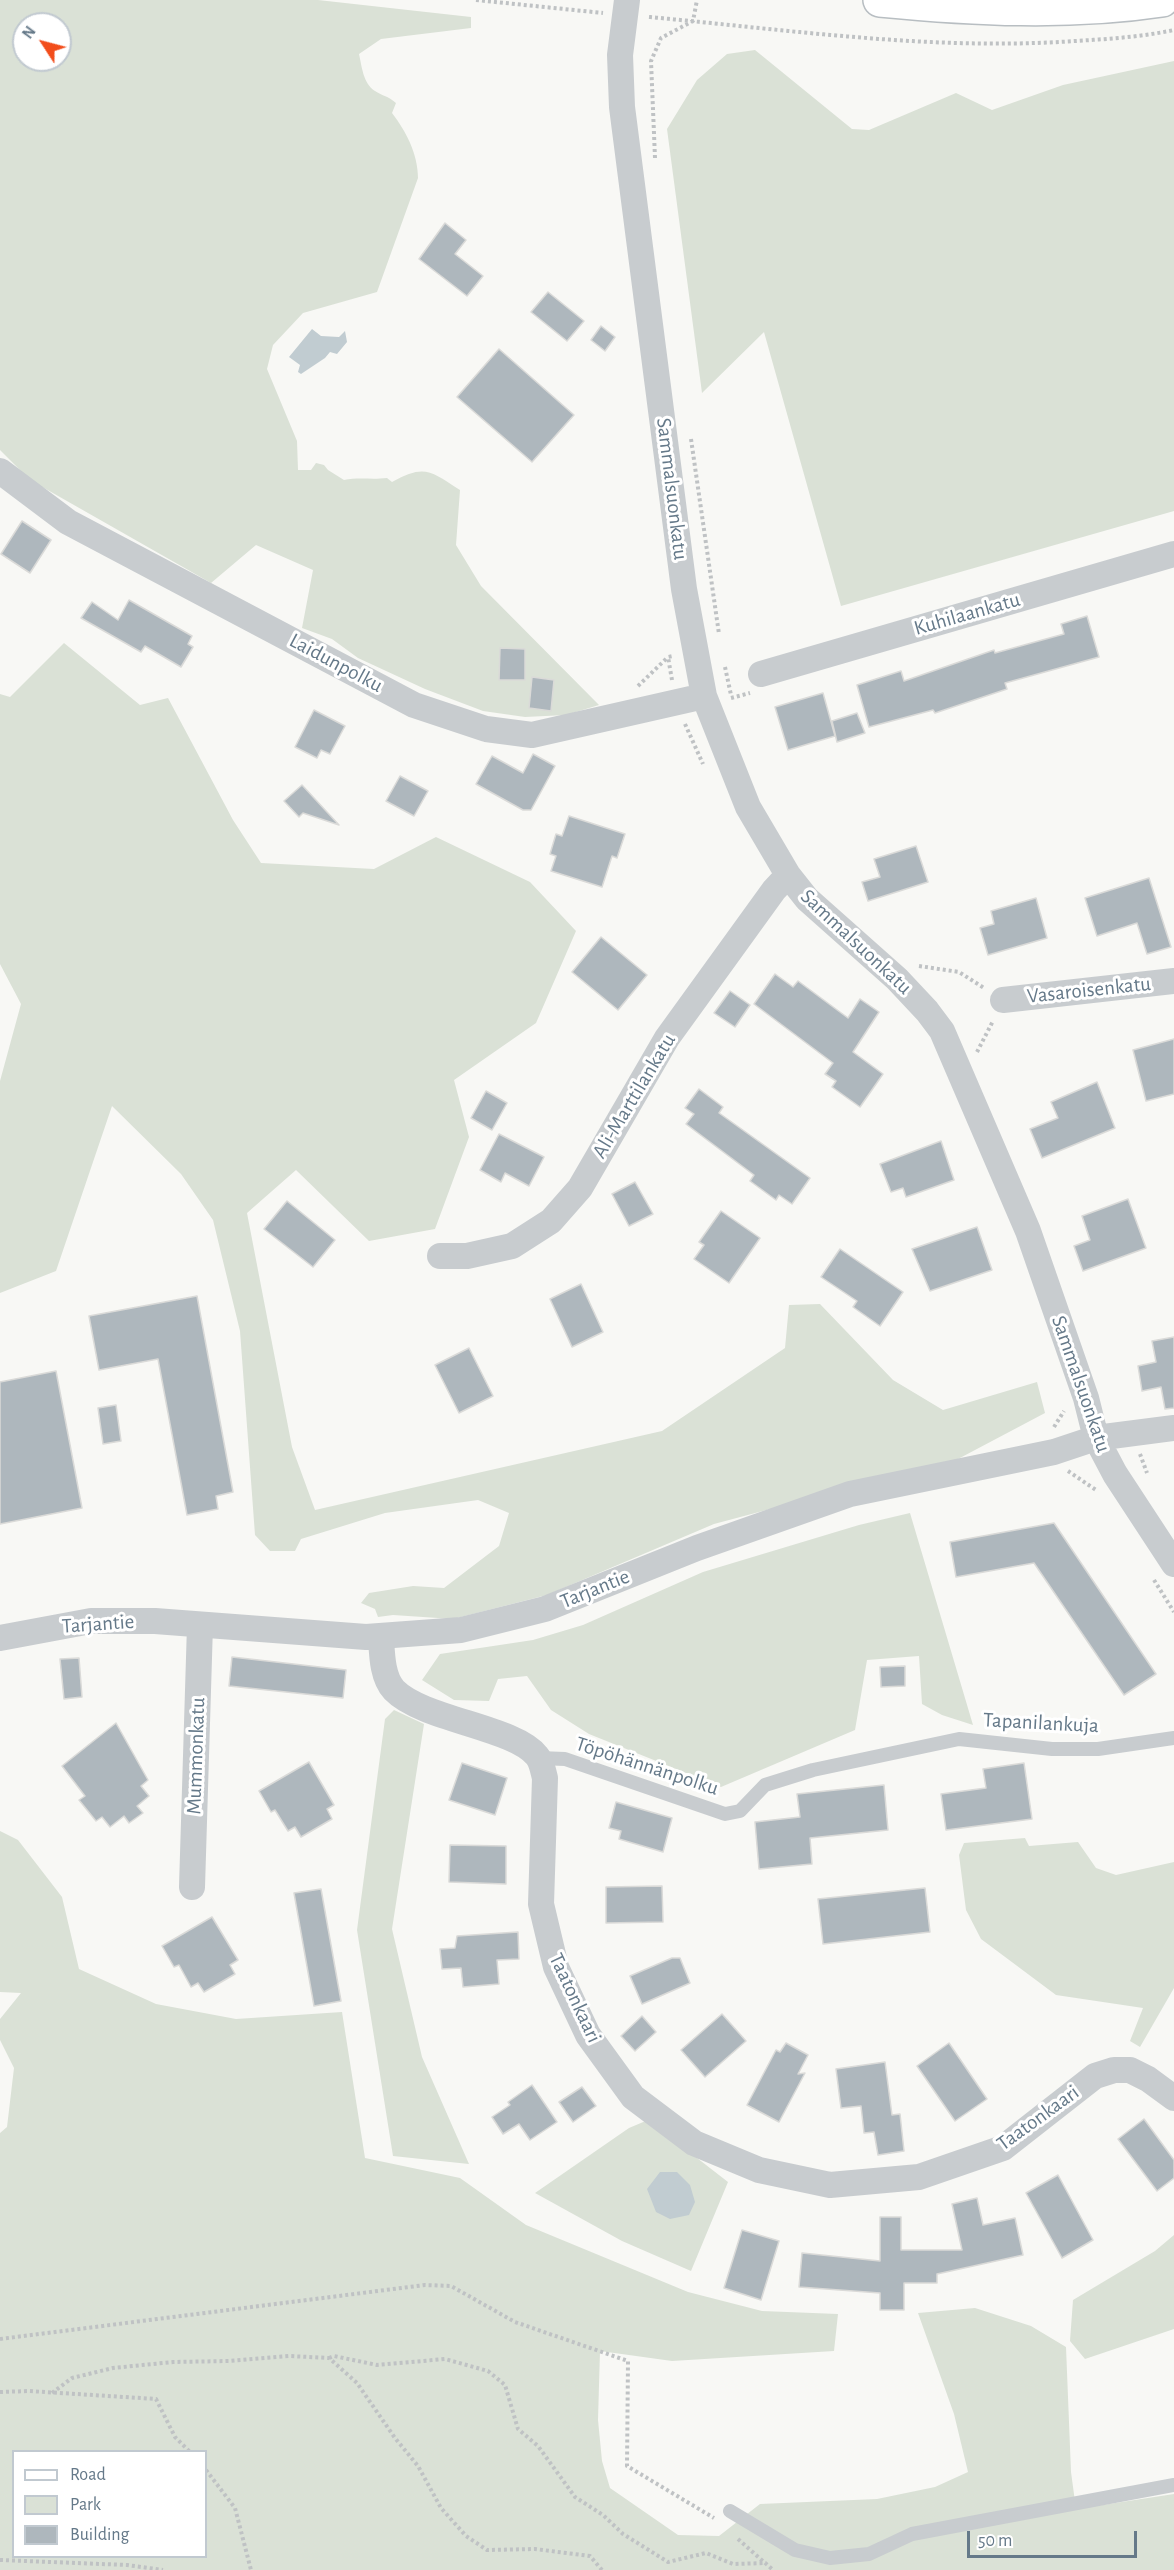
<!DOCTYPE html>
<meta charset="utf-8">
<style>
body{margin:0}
#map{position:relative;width:1174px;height:2570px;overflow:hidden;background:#f8f8f5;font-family:"Alegreya Sans",sans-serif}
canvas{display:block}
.legend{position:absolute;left:12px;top:2450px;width:195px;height:108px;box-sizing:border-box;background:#fff;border:2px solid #c1c9d0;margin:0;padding:8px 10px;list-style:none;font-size:18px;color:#657989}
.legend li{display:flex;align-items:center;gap:12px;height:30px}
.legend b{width:30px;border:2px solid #c1c9d0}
.north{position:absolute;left:12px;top:12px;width:60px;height:60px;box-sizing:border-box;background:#fff;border:2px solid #c1c9d0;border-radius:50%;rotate:306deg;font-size:16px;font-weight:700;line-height:24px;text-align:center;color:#657989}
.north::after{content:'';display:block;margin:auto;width:21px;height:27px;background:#f24d1b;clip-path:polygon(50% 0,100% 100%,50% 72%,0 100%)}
.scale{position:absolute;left:967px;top:2531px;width:170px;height:27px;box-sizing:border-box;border:3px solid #657989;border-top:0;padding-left:8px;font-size:18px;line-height:21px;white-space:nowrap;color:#657989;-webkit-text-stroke:4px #fff;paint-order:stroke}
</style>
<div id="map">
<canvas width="1174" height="2570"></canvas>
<ul class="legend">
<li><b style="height:8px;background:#fff"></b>Road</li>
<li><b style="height:16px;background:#dae1d6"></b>Park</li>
<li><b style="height:16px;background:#aeb7bd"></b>Building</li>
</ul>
<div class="north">N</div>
<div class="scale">50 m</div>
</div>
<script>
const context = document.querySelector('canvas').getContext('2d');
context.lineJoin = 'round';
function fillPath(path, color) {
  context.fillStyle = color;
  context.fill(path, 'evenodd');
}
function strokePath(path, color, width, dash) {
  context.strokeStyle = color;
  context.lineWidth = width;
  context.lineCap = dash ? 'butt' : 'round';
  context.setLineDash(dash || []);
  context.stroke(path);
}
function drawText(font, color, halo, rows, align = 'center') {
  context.font = font + ' "Alegreya Sans",sans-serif';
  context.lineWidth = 6;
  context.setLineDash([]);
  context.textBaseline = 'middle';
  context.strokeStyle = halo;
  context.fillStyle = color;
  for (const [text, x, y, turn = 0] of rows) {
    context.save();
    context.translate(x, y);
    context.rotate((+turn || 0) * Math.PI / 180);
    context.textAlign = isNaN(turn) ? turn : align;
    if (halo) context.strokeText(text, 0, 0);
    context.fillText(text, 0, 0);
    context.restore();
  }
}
const green = new Path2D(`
 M0,0H318L471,17V28L381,39L359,54C362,67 363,83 375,91C382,96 387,95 396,103L392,113C406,131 418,154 418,178L377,292L303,313L273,345L267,369L297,441L298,470H311L316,463L324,465L328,470L344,480C359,477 371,480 387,478L392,482C425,464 430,471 460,490L456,545L481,586L599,705L566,715L525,717L483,711L425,689L358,658L332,639L302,628L313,570L256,545L211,583L30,480L0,450ZM24,24H60V60H24Z
 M755,50L852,129L869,130L956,93L992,110L1063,85L1174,61V511L841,606L764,332L702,393L667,129L697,80L727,54Z
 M64,643L140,705L168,698L233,820L261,863L374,869L436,837L530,882L576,931L536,1023L454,1080L469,1137L435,1229L369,1241L296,1170L247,1213L292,1447L315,1510L662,1431L785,1348L789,1305L820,1304L893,1380L943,1410L1037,1382L1045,1413L958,1459L714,1524L547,1595L453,1619L393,1615L378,1617L375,1609L361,1603L369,1593L413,1586L444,1588L499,1546L509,1513L478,1500L385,1513L301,1539L295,1551H270L255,1535L240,1331L213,1220L181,1174L112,1106L56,1271L0,1293V1081L21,1004L0,964V694L10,697Z
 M910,1513L973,1725L942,1715L922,1704L919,1656L867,1660L855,1730L721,1787L589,1734L551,1710L527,1676L498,1679L489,1701L454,1700L422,1680L440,1654L533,1640L583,1625L703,1572L859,1525Z
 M394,1710L424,1724L392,1929L422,2057L469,2164L393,2156L357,1930L385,1719Z
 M0,1831L18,1840L62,1897L79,1969L156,2004L236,2019L342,2012L365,2158L460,2178L526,2225L688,2292L762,2311L838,2314L834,2351L672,2361L600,2351L598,2420L602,2461L610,2488L678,2535L719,2536L760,2504L877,2499L935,2487L968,2472L954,2414L918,2313L975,2308L1031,2326L1066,2347L1071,2472L1076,2509L1174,2494V2570H0V2133L7,2127L14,2068L0,2040V2019L21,1993L0,1992ZM14,2452H206V2556H14Z
 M1025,1838L1029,1846L1078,1842L1096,1868L1116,1875L1174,1862V1988L1140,2047L1130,2041L1143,2008L1056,1995L981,1939L966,1910L959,1855L964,1843Z
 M648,2120L728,2182L691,2271L622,2241L535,2193L629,2128Z
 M1174,2235V2329L1085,2359L1070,2341L1073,2300L1155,2251Z`);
const water = new Path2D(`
 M312,329L321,336L339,337L345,331L347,342L337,354L330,352L325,358L301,374L298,372L300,365L289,357Z
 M660,2172H677L690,2185L695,2202L689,2215L670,2219L656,2212L647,2189Z`);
const building = new Path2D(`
 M445,223L466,240L455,254L483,276L467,296L419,259Z
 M548,292L584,321L567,341L531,312Z
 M601,326L615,337L605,351L591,340Z
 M499,349L574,415L532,462L457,397Z
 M22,521L51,540L30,573L1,554Z
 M129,600L192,636L188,644L193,647L181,667L145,646L141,652L81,618L92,602L118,620Z
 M1087,616L1099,657L1005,683L1007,689L935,713L933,710L869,727L857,685L901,671L904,681L994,650L995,653L1064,634L1061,624Z
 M500,648L525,649V680H499Z
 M532,677L554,680L551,711L529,708Z
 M823,693L835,736L788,750L775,707Z
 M314,710L345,726L330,754L321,750L317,758L295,747Z
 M857,713L865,733L837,742L832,721Z
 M533,754L555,766L531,810H523L476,784L492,756L523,773Z
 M400,776L428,791L414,816L386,801Z
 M302,785L339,825L303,813L299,817L284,801Z
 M569,816L625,834L617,858L612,856L602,887L551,871L556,856L550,854L556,834L562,836Z
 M916,846L928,882L868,901L862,882L880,877L874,859Z
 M1149,878L1171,947L1147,954L1137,923L1097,936L1085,898Z
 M1036,898L1047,938L988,955L980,928L994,924L991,911Z
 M601,937L647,975L618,1010L572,972Z
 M775,974L793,987L798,981L848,1018L860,999L879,1012L853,1052L883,1074L860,1107L832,1087L836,1081L825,1074L833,1063L754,1004Z
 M730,991L750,1005L735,1027L714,1013Z
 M1174,1039V1094L1146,1101L1133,1050Z
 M1097,1082L1115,1128L1042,1158L1030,1129L1058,1118L1051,1102Z
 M699,1089L723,1107L719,1113L810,1178L792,1204L779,1195L776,1200L750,1181L754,1175L686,1124L694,1114L685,1108Z
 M486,1091L507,1103L492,1130L471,1118Z
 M499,1134L544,1157L529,1186L505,1173L501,1182L480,1170Z
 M941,1141L954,1180L906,1197L903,1188L891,1192L880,1164Z
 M635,1182L653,1214L629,1226L612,1194Z
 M1128,1199L1146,1248L1083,1271L1074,1246L1090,1240L1082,1216Z
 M287,1201L335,1240L313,1267L264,1229Z
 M721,1211L760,1238L729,1283L694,1259L704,1245L699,1242Z
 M977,1227L992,1270L930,1291L912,1249Z
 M840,1249L903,1292L880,1326L853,1307L857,1301L821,1277Z
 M581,1284L603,1332L572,1347L550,1299Z
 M197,1296L233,1492L216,1496L218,1509L187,1515L158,1359L99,1370L89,1316Z
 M1174,1337V1408L1165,1409L1161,1387L1142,1391L1138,1366L1156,1362L1152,1341Z
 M469,1348L493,1396L459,1413L435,1365Z
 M56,1371L82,1508L0,1524V1382Z
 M116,1405L121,1441L103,1444L98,1408Z
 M1054,1523L1156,1674L1124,1695L1034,1563L956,1577L950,1542Z
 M232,1657L346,1670L343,1698L229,1686Z
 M79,1658L82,1697L64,1699L60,1659Z
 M905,1666V1686L881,1687L880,1667Z
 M116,1723L148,1780L141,1786L149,1796L137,1806L143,1813L129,1823L124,1816L110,1827L102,1817L96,1821L79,1800L85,1796L62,1766Z
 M309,1762L334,1805L327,1809L332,1819L301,1837L295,1827L288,1831L275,1810L271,1812L259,1791Z
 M462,1763L507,1778L495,1815L449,1800Z
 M1024,1763L1032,1819L946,1830L941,1794L986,1788L983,1769Z
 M884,1785L888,1830L810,1838L812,1864L759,1869L755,1822L800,1817L797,1794Z
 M616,1802L672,1818L663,1852L619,1839L621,1831L609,1828Z
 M450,1845L506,1846V1884L449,1882Z
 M662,1886L663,1922L606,1923V1887Z
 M925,1888L930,1932L823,1944L818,1899Z
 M321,1889L341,2001L314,2006L294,1893Z
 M212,1917L238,1960L230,1965L235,1974L204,1992L198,1983L191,1987L179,1965L174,1967L162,1946Z
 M518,1932L519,1959L497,1960L499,1984L463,1987L461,1968L442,1969L440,1949L455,1948L457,1936Z
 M672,1958H680L690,1983L642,2004L630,1976Z
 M722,2014L746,2041L705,2077L681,2050Z
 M642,2016L656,2032L635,2051L621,2036Z
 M786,2043L808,2055L798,2074L805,2073L779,2122L747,2105L776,2050L780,2052Z
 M949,2043L987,2099L955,2121L917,2066Z
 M885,2062L892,2115L900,2114L904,2151L878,2155L874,2132L864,2133L861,2106L841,2108L836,2069Z
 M532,2085L557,2122L530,2140L519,2124L503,2134L492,2117L510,2105L508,2102Z
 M582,2087L596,2106L573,2122L559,2102Z
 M1144,2119L1174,2160V2178L1157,2191L1118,2139Z
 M1058,2175L1093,2240L1062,2258L1026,2193Z
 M977,2198L983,2225L1015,2218L1023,2255L937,2274V2283H904V2310H880V2293L799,2287L802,2253L880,2261V2217H901V2250H962L952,2204Z
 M742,2230L779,2241L761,2300L724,2288Z`);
const path = new Path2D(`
 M476,0L603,13
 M649,17C791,30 932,51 1075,41C1108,39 1141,37 1174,30
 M655,158L651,61L661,38L693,21L697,0
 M691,439L719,634
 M725,667L731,695
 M672,680L668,657L673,656
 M638,686L667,658
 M731,698L750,693
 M685,724L703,764
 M919,966L959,972L984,988
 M977,1052L993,1021
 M1054,1427L1064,1411
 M1140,1454L1147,1473
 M1068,1471L1096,1490
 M1154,1580L1174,1612
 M0,2339L425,2285L451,2286L515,2322L628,2361L627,2466L714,2518
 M329,2358L334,2356L377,2365L445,2359L488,2371L505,2385L518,2429L538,2446L575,2497L603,2515L623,2534L668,2562L706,2553L733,2564L766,2563
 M0,2392L29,2391L156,2399L175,2437L190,2452
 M52,2393L72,2378L113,2368L173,2362L229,2361L289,2356L329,2358L357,2383L395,2438L418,2466L441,2508L466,2536L487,2550L535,2549L590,2556L602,2570
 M206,2470L235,2508L251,2570
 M738,2539L773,2570
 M0,2560L127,2565L163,2570`);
const lane = new Path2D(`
 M539,1758L565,1759L725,1814L740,1811L765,1785L813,1770L959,1739L1052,1749H1098L1174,1738
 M730,2511L795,2550L830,2558L869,2554L912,2534L1174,2485`);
const street = new Path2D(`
 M627,0L620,55L622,107L684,589L704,696L748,807L788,875L807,899L897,979L927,1011L942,1031L1028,1231L1086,1398L1096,1438L1115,1474L1174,1564
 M0,471L68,522L414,705L486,729L532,735L704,696
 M761,674L1174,554
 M1003,1000L1174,981
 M440,1256H467L512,1246L551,1221L580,1188L667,1038L774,890L788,875
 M381,1637C382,1654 382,1677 394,1690C423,1720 515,1727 537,1756C542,1762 543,1771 545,1778L541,1904L556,1967L588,2035L633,2097L694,2143L759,2170L830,2185L919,2177L1003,2148L1095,2076L1114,2070H1130L1148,2079L1174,2098
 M0,1638L91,1621H155L366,1637L461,1630L545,1609L697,1548L850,1494L1054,1452L1096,1438L1174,1428
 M192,1887L200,1625`);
const secondary = new Path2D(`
 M880,0C973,9 1069,14 1162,0`);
const streetNames = [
 ["Sammalsuonkatu",672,489,83],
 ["Kuhilaankatu",967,614,-16],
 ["Laidunpolku",336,663,28],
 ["Sammalsuonkatu",856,942,43],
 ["Vasaroisenkatu",1089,990,-6],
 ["Ali-Marttilankatu",634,1096,-59],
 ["Sammalsuonkatu",1081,1384,71],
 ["Tarjantie",595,1589,-22],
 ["Tarjantie",98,1624,-4],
 ["Tapanilankuja",1041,1723,3],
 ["Mummonkatu",196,1756,-88],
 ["Töpöhännänpolku",647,1766,18],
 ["Taatonkaari",575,1998,65],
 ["Taatonkaari",1038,2118,-36]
];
fillPath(green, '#dae1d6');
fillPath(water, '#c1ccd1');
fillPath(building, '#aeb7bd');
strokePath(building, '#dadad8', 1.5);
strokePath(secondary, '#b8bec2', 36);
strokePath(path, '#bfc2c4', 4, [3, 3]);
strokePath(lane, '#c8cccf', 14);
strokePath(street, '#c8cccf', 26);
strokePath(secondary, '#fff', 33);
drawText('21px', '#657989', '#fff', streetNames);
</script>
